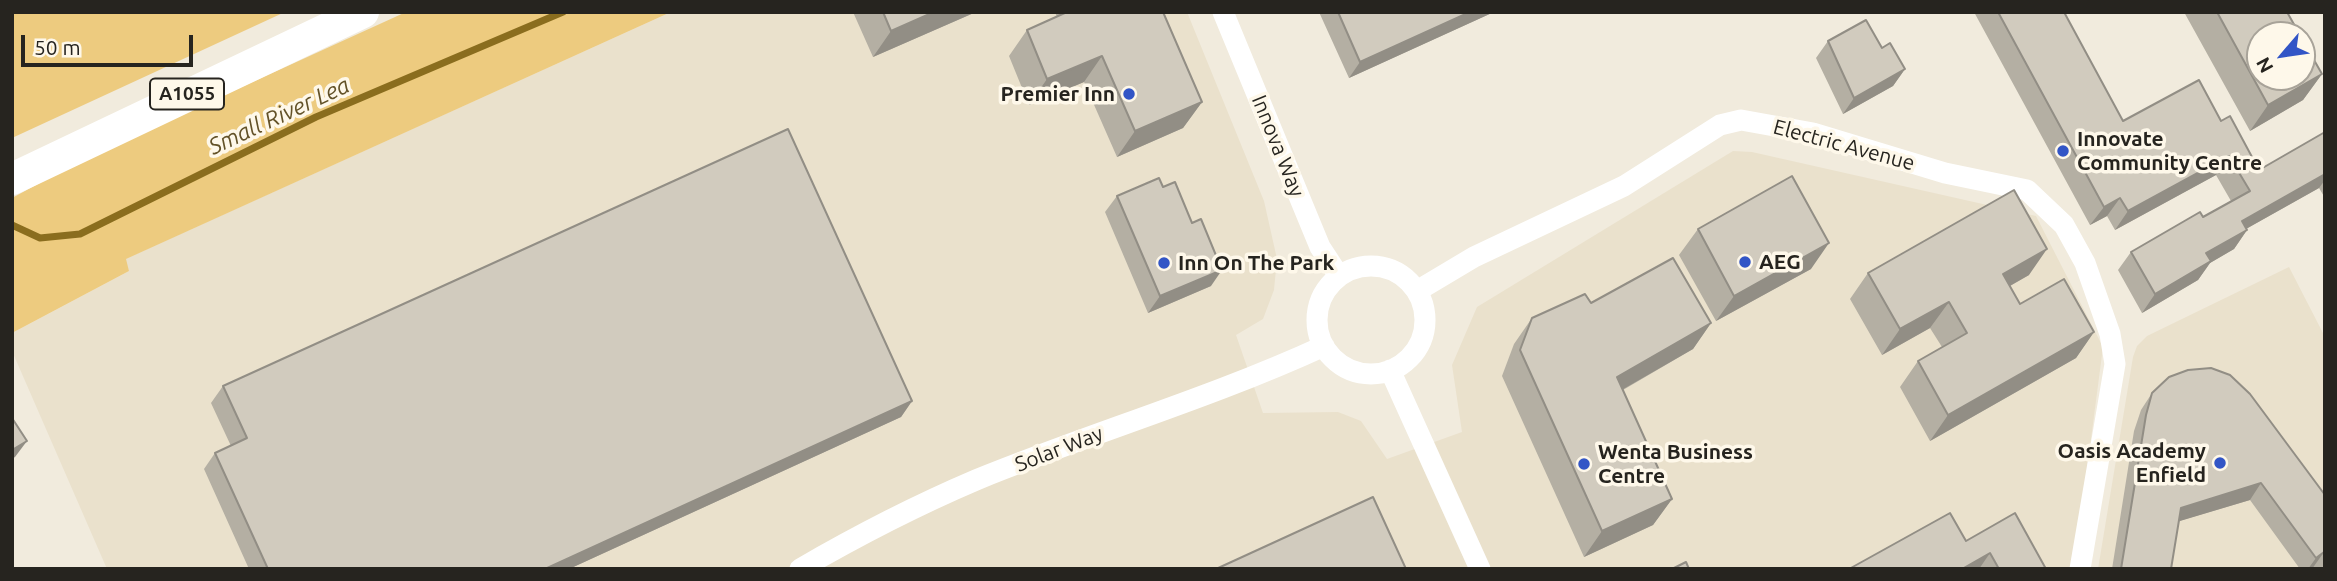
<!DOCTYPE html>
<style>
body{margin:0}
#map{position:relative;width:2337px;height:581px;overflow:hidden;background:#f1ebdd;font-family:Ubuntu,sans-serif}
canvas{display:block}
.frame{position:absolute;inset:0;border:14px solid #26241f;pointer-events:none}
.north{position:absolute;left:2246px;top:21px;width:70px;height:70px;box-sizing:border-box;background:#fef8ea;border:2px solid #a8a399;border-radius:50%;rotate:241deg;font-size:19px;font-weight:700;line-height:28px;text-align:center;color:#26241f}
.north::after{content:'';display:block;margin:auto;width:24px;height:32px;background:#3255c6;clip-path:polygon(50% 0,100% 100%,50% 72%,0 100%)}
.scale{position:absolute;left:21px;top:35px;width:172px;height:32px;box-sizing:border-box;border:4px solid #26241f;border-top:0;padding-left:9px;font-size:21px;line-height:24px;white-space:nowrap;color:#26241f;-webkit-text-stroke:5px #fef8ea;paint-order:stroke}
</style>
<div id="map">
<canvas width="2337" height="581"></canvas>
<div class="frame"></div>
<div class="north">N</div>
<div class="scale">50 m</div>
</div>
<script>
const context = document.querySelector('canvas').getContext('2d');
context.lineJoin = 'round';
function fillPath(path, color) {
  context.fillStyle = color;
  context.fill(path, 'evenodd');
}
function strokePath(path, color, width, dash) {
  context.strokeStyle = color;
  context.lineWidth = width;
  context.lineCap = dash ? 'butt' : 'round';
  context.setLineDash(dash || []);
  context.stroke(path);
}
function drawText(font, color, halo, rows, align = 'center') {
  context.font = font + ' Ubuntu,sans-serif';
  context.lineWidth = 7;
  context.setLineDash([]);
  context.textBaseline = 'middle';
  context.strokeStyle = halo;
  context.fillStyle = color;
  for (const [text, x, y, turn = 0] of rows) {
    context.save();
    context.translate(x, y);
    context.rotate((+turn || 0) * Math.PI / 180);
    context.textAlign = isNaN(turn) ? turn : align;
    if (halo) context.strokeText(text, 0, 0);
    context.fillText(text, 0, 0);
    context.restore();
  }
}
const built = new Path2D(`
 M671,12H1187L1264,201L1277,259L1274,290L1263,319L1236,335L1263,413L1338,412L1361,421L1387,459L1462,432L1452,365L1477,307L1733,151L1752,152L2036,216L2103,347L2074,569H107L12,351V333L129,271L125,259Z
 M2289,267L2325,337V569H2098L2133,357L2137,346L2147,336Z`);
const green = new Path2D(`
 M12,12H285L12,138Z
 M406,12H671L126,259L129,271L12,333V198L86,158Z`);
const stream = new Path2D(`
 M12,225L40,238L80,234L316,117L563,12`);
const street = new Path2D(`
 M1223,12L1320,247L1339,276
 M1317 320a54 54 0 1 1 108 0a54 54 0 1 1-108 0Z
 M1417,291L1474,257L1624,186L1720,125L1741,120L1813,133L1945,173L2027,190L2064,225L2085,263L2110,334L2115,364L2080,569
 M1390,370L1480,569
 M800,569C857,536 915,506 976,480C1091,433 1211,398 1324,346`);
const primary = new Path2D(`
 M12,179L363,12`);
const wall = new Path2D(`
 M853,12H976L873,57Z
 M1055,12H1163L1202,102L1183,128L1117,157L1084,82L1029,105L1009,56L1027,30L1057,17Z
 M1319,12H1494L1349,78Z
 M1974,12H2064L2123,121H2221L2259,170L2325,132V198L2319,188L2246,229L2247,230L2234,249L2210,263L2198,280L2142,313L2118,270L2131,252L2203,217L2231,201L2216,175L2115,230L2107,216L2090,225Z
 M2184,12H2287L2322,74L2303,100L2250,131Z
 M1828,41L1882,48L1905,69L1893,86L1843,114L1816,58Z
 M1117,196L1211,286L1148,313L1105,212Z
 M1698,229L1811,269L1716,321L1679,255Z
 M1868,273L2029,275L2010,286L2020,304L2094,332L2076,358L1930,441L1900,387L1918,361L1942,347L1930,328L1882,355L1850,299Z
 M1532,318L1711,323L1693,349L1623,390L1672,499L1653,525L1584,557L1502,376L1514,344Z
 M223,386L912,401L901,417L569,569H249L204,469L215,453L231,446L211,403Z
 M2152,393L2325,495V569H2300L2250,500L2179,521L2171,569H2112L2134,431L2141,410Z
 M1966,541L2046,569H1849Z`);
const shadedWall = new Path2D(`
 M934,12H976L873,57L891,31Z
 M1470,12H1494L1349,78L1360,62Z
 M1102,56L1084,82L1029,105L1047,79Z
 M1905,69L1893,86L1843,114L1854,98Z
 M2322,74L2303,100L2250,131L2268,105Z
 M1202,102L1183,128L1117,157L1135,131Z
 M2229,156L2216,175L2115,230L2128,211Z
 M2325,174V180L2319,188L2228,239L2242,221Z
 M2120,198L2107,216L2090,225L2104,207Z
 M2247,230L2234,249L2210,263L2198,280L2142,313L2155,294L2206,253Z
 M1829,243L1811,269L1716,321L1734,296Z
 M2047,249L2029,275L1985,300L2003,274Z
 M1222,270L1211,286L1148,313L1160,296Z
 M1949,302L1930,328L1882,355L1900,329Z
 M1711,323L1693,349L1599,403L1617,377Z
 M2094,332L2076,358L1930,441L1948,415Z
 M912,401L901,417L569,569H545Z
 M27,441L15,457L12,459V450Z
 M2261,483L2250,500L2170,524L2181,508Z
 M1672,499L1653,525L1584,557L1602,531Z
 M2324,552L2312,569H2308L2316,558Z
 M1990,553L1979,569H1962Z`);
const building = new Path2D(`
 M883,12H934L891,31Z
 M1067,12H1163L1202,102L1135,131L1102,56L1047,79L1027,30Z
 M1338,12H1470L1360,62Z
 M1998,12H2064L2123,121L2199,80L2221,121L2230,116L2259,170L2325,132V174L2242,221L2247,230L2206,253L2211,261L2155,294L2131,252L2200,212L2203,217L2250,191L2229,156L2128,211L2120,198L2104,207Z
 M2217,12H2287L2300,35H2260V77H2302V39L2322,74L2268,105Z
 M1866,20L1882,48L1890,43L1905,69L1854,98L1828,41Z
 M788,129L912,401L545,569H268L215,453L247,438L223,386Z
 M1792,176L1829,243L1734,296L1698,229Z
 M1159,178L1163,187L1175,182L1192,223L1201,219L1222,270L1160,296L1117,196Z
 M2014,190L2047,249L2003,274L2020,304L2064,279L2094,332L1948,415L1918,361L1967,333L1949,302L1900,329L1868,273Z
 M1673,258L1711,323L1617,377L1672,499L1602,531L1520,350L1532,318L1585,294L1591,303Z
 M2211,368L2230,375L2250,394L2325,495V553L2324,552L2316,558L2261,483L2181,508L2171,569H2121L2146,415L2152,393L2169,377L2188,370Z
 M12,418L27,441L12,450Z
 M1373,497L1406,569H1216Z
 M1950,513L1966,541L2015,513L2046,569H1999L1990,553L1962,569H1849Z
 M1686,562L1689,569H1672Z`);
const markers = [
 [1129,94,7,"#3255c6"],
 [2063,151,7,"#3255c6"],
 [1745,262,7,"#3255c6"],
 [1164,263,7,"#3255c6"],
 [2220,463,7,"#3255c6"],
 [1584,464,7,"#3255c6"]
];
const shields = [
 [187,94,74]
];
const shieldNames = [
 ["A1055",187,94]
];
const poiNames = [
 ["Premier Inn",1115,94,"right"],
 ["Innovate",2077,139],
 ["Community Centre",2077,163],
 ["AEG",1759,262],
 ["Inn On The Park",1178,263],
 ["Oasis Academy",2206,451,"right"],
 ["Enfield",2206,475,"right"],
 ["Wenta Business",1598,452],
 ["Centre",1598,476]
];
const streetNames = [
 ["Electric Avenue",1844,145,15],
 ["Innova Way",1278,146,68],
 ["Solar Way",1059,449,-21]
];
const waterNames = [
 ["Small River Lea",279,116,-25]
];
fillPath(built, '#eae1cc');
fillPath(green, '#edcb7f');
strokePath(stream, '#8a6d1e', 7);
strokePath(street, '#fff', 21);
strokePath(primary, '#fff', 32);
fillPath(wall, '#b4afa3');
fillPath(shadedWall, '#928e85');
fillPath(building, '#d1cbbe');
strokePath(building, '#928e85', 2);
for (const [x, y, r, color] of markers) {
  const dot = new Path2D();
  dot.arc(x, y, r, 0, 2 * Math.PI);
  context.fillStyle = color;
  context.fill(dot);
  strokePath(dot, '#fef8ea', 2.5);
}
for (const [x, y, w] of shields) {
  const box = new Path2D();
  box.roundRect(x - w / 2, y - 15.5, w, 31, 5);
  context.fillStyle = '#fef8ea';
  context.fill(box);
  strokePath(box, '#26241f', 2);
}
drawText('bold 19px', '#26241f', null, shieldNames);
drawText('bold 21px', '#26241f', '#fef8ea', poiNames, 'left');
drawText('21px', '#26241f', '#fef8ea', streetNames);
drawText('italic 23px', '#635228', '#fef8ea', waterNames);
</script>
